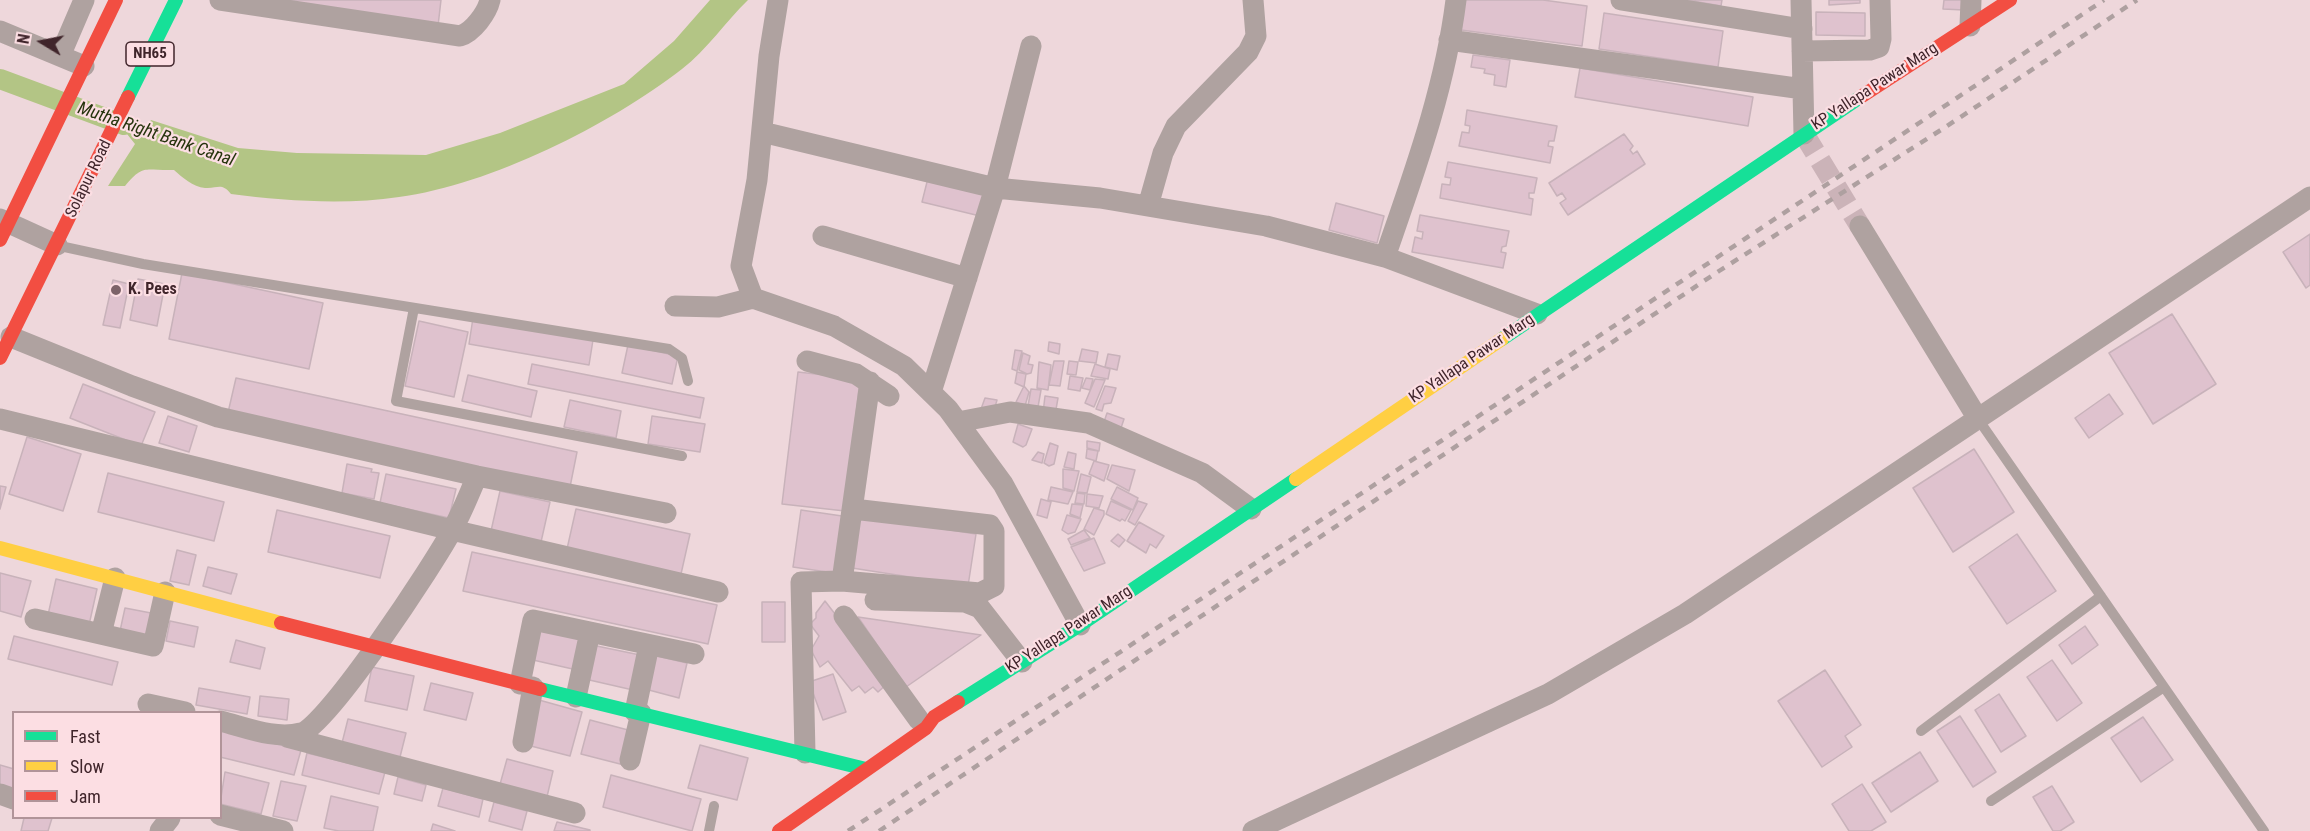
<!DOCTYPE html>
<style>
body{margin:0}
#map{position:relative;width:2310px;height:831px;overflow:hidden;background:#eed7db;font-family:"Roboto Condensed",sans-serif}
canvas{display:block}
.legend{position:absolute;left:12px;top:711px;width:210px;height:108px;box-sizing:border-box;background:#fcdee3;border:2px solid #b19499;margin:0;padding:8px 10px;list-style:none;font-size:18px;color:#40252b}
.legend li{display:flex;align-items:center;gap:12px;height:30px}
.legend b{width:30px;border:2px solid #b19499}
.north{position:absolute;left:12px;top:12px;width:60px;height:60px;-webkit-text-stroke:4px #fcdee3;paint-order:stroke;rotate:280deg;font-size:16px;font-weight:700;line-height:24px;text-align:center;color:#40252b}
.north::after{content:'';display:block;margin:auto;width:21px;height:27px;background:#40252b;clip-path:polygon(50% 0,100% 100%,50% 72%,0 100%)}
</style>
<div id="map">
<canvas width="2310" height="831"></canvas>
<ul class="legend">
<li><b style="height:8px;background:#16e098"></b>Fast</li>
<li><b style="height:8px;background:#ffcf43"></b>Slow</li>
<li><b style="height:8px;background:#f24e42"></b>Jam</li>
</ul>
<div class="north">N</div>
</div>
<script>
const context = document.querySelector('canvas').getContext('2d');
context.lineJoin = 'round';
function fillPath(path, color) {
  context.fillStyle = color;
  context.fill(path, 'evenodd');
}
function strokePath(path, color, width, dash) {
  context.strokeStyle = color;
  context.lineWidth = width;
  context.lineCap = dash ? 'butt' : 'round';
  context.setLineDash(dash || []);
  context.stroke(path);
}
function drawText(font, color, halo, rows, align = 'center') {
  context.font = font + ' "Roboto Condensed",sans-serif';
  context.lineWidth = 4.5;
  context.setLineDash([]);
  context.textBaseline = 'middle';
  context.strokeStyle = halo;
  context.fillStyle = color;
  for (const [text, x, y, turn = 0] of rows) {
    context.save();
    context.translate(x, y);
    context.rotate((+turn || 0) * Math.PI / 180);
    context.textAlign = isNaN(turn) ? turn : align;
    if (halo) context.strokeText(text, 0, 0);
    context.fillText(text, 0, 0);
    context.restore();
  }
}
const water = new Path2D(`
 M710,0H748C725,22 707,50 682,69C610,125 490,185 399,197C346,205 284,201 231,194C221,182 218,189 205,188C193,187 182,177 174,170C145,171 144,163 125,186H108L135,144L127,134L130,127L148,125L151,120L238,148L297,153L426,155L500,133L624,84L674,41Z`);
const canal = new Path2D(`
 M0,79L124,125`);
const building = new Path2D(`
 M258,0H441L438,26Z
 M1465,0H1543L1587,6L1582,46L1461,30Z
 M1687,0H1722L1721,6Z
 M1829,0H1860V3L1829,5Z
 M1944,0H1964V10L1943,9Z
 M1816,12L1865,13V36L1816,35Z
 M1604,13L1723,31L1718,67L1599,49Z
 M1473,55L1510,60L1506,87L1494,85L1495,75L1484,73L1485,69L1471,67Z
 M1580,68L1753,97L1748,126L1575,97Z
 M1467,110L1557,126L1554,141H1549L1548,146L1553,147L1550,163L1459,146L1462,132L1469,133L1470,126L1465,125Z
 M1624,134L1633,146L1630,150L1633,154L1637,151L1645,164L1568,215L1560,203L1566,199L1562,193L1557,196L1549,183Z
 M1448,162L1537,178L1534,193H1529V198L1533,199L1531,215L1440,198L1442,184L1450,185L1451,178L1445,177Z
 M928,178L986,192L980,216L922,202Z
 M1336,203L1384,216L1377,243L1329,230Z
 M1420,215L1509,231L1506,246L1502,247L1501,252L1506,253L1503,268L1412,252L1415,237L1422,239L1423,232L1417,231Z
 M2310,234V285L2306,288L2283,252Z
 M182,273L323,303L309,369L169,339Z
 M138,279L165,284L157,326L130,320Z
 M113,280L129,284L120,328L103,325Z
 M2172,314L2216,384L2153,424L2109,353Z
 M473,318L593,340L589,365L469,344Z
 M419,321L468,332L454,397L405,386Z
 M1049,342L1060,344L1059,354L1048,351Z
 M628,345L678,356L672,384L622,373Z
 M1082,349L1098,352L1096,363L1079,361Z
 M1015,350L1022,351L1017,371L1012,369Z
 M1023,353L1030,356L1028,364L1033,365L1031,373L1027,374L1019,370Z
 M1108,354L1120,356L1117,370L1105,367Z
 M1054,361H1064L1060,386L1049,385Z
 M1069,361L1078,362L1076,375L1067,374Z
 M1039,362L1051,365L1048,390L1037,388Z
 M532,364L704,398L700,418L528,384Z
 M1095,364L1110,369L1108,379L1091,376Z
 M798,372L860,379L845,511L782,504Z
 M1017,372L1026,374L1024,387L1015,383Z
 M468,375L537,391L531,417L462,401Z
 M1070,376L1083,378L1080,391L1068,389Z
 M236,378L577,452L569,492L227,417Z
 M1086,378L1093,379L1090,390L1082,388Z
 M1095,379L1105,380L1094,407L1085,403Z
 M83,384L155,412L141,446L70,418Z
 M1024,386L1029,392L1025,406L1016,402Z
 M1105,386L1116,388L1111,403L1104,404L1102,411L1096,409Z
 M1031,389L1041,390L1038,407L1028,406Z
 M2109,394L2123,414L2089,438L2075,418Z
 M1045,396L1058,398L1055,415L1043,413Z
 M985,398L997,400L993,414L981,409Z
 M570,400L621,411L616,438L564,427Z
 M1107,413L1124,419L1119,434L1102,428Z
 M168,416L197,426L189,452L159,443Z
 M652,416L705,424L700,452L648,444Z
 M1018,424L1032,429L1026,445L1023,447L1013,442Z
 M27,437L81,454L63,511L9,494Z
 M1087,441L1100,443L1099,451L1087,448Z
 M1050,443L1058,446L1054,464L1049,466L1044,463Z
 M1087,449L1098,451L1096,461L1086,458Z
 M1974,449L2014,512L1953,552L1913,488Z
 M1038,452L1044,454L1042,463L1032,460Z
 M1068,452L1076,454L1074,469L1064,467Z
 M1094,461L1109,465L1104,481L1089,474Z
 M347,464L372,469L371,472L379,473L374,499L342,493Z
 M1112,465L1135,470L1129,491L1107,479Z
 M1063,469L1079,471L1074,491L1063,488Z
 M108,473L224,502L214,541L98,512Z
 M386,474L456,489L449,518L380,503Z
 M1081,474L1091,477L1087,493L1077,492Z
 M0,486L6,487L0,509Z
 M1051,487L1073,492L1068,504L1048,500Z
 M1117,487L1138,498L1133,510L1111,499Z
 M500,491L550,502L541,542L491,531Z
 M1077,493L1085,494L1084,504L1075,503Z
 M1087,494L1103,496L1099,508L1086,506Z
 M1041,499L1051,502L1047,518L1037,515Z
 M1111,501L1131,510L1125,521L1122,519L1120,521L1106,514Z
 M1138,501L1147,504L1135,525L1128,521Z
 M1072,504L1083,505L1080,518L1070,514Z
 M1094,508L1104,511V515L1094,535L1084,529Z
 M576,509L690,534L681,574L567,549Z
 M277,510L390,536L380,578L268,552Z
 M801,510L842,516L834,573L793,567Z
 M1067,515L1081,519L1075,532L1068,534L1062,530Z
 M859,516L976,534L968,586L852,568Z
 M1139,522L1164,536L1156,548L1150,544L1146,553L1127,541Z
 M1084,530L1090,538L1071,545L1068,539Z
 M1118,534L1125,540L1119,547L1111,541Z
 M2017,534L2056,591L2007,624L1969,567Z
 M1094,538L1105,563L1084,571L1071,547Z
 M177,550L196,555L189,585L170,581Z
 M472,552L717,605L708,644L463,591Z
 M208,567L237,574L231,594L203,586Z
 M0,573L31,581L21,617L0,611Z
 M56,579L97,589L89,625L48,615Z
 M825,601L888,683L878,692L873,687L865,693L859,686L852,691L828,661L820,667L811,650L819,636L810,624L816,618V613Z
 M762,602H785V642H762Z
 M125,608L151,613L146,636L120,631Z
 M858,617L981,635L906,687Z
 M170,621L198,627L194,647L166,641Z
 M2085,626L2098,645L2072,664L2059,645Z
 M539,630L584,639L577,670L533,660Z
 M14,636L118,662L112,685L8,659Z
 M236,640L265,648L260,669L230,662Z
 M592,645L640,655L633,690L585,679Z
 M653,655L687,663L679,698L645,689Z
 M2052,660L2082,703L2057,721L2027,677Z
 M372,667L414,676L407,710L365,701Z
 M1825,670L1861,725L1845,736L1852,747L1822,767L1778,701Z
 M833,674L846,712L823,720L809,682Z
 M431,683L473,693L466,720L424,710Z
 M199,688L250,697L247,714L196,705Z
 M1999,694L2026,736L2001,752L1975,710Z
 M260,696L289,699L287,720L258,716Z
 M539,700L582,712L570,756L527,745Z
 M1960,716L1996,772L1973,787L1937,731Z
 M2143,717L2173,760L2141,782L2111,738Z
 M348,719L406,733L399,761L341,747Z
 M590,720L632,731L624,765L581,754Z
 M220,730L301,750L294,775L220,757Z
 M700,745L748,758L737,800L688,788Z
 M1920,752L1938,781L1891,812L1872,783Z
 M307,753L385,772L379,794L302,775Z
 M507,759L553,771L546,801L499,788Z
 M0,765L14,769V794L0,790Z
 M225,772L269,783L261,814L220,804Z
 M611,775L701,799L692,831L603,807Z
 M398,777L426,785L422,801L394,794Z
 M281,781L306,786L297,821L273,816Z
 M1862,784L1886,822L1871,831H1849L1832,804Z
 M2052,786L2074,822L2060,831H2053L2033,797Z
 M443,788L483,799L479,817L438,806Z
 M331,796L378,807L373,831H339L324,828Z
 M494,802L527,811L522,830L489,821Z
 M24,818H52L48,831H21Z
 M557,822L590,830V831H554Z
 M433,824L455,831H431Z`);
const streetTunnel = new Path2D(`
 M1804,134L1860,226`);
const lane = new Path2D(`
 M60,246L143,264L669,349L682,358L688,381
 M414,308L396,401L682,456
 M1978,419L2264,831
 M1921,731L2101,596
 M1991,801L2164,687
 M709,831L714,806`);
const street = new Path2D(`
 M220,0L460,36C473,32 487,13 490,0
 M1621,0L1802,29
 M1801,0L1804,134
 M1970,26L1971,0
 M0,31L84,66
 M1449,40L1803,89
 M1802,51L1870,50L1879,47L1881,39L1880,0
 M60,56L84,0
 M762,132L995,188L1100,198L1266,226L1385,257L1537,314
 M1148,206L1163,153L1176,126L1248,52L1256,36L1253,0
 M0,219L57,245
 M1860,226L1978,419
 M823,236L967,278
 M1385,257C1414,173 1445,89 1456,0
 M753,298L741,266L757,180L769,56L778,0
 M675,306L718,307L753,298L834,326L904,366L948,409L1003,484L1080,625
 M11,337L132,386L218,417L477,476L666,513
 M807,361L856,374L889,396
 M931,392L995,188L1031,46
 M0,419L452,530L718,592
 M958,422L1010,412L1088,423L1202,473L1251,509
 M853,509L990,525L994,531V586L980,593L842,581L870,382
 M875,600L965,602L980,608L1022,662
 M844,616L919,720
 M35,619L153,646L165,592
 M101,634L115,578
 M520,684L533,620L694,654
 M576,697L590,632
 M148,704L185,712
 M635,712L649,645
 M220,721C245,727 275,740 301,733C326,728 436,561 452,530C462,513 469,494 477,476
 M287,737L575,813
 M523,742L533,687
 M805,753L801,582L842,581
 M630,760L641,713
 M0,794L14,799
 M220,815L283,831
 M160,831L170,818
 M1253,831L1548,694L1685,614L2310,197`);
const fast = new Path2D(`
 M128,97L176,0
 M1502,339L1859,98
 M540,689L866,769
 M958,702L1080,625L1296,479`);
const slow = new Path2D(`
 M1296,479L1502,339
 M0,548L281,623`);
const jam = new Path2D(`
 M1859,98L2010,0
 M0,240L116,0
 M0,358L128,97
 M281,623L540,689
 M779,831L926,728L934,717L958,702`);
const rail = new Path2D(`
 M848,831L1441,441L2104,0
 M879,831L1719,271L1944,128L2137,0`);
const markers = [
 [116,290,6,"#7d6369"]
];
const shields = [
 [150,54,48]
];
const shieldNames = [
 ["NH65",150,54]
];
const streetNames = [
 ["KP Yallapa Pawar Marg",1875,87,-33],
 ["Solapur Road",89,179,-64],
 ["KP Yallapa Pawar Marg",1472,359,-34],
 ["KP Yallapa Pawar Marg",1069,630,-33]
];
const poiNames = [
 ["K. Pees",128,290]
];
const waterNames = [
 ["Mutha Right Bank Canal",156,135,19]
];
fillPath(water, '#b3c585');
strokePath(canal, '#b3c585', 20);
fillPath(building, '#dfc2ce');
strokePath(building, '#c8b2ba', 1.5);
strokePath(streetTunnel, '#cbb3b8', 21, [21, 10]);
strokePath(lane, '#afa2a0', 10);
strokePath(street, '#afa2a0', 21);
strokePath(fast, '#16e098', 14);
strokePath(slow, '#ffcf43', 14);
strokePath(jam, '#f24e42', 14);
strokePath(rail, '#aea0a0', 4.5, [8, 8]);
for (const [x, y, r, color] of markers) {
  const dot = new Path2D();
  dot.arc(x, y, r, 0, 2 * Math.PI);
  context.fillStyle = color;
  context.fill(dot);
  strokePath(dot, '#fcdee3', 2);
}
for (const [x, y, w] of shields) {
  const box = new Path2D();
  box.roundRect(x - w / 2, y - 12, w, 24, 4.5);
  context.fillStyle = '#fcdee3';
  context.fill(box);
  strokePath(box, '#40252b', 1.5);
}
drawText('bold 15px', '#40252b', null, shieldNames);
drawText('16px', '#40252b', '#fcdee3', streetNames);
drawText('bold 16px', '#40252b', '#fcdee3', poiNames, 'left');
drawText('italic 18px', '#26340d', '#fcdee3', waterNames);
</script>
